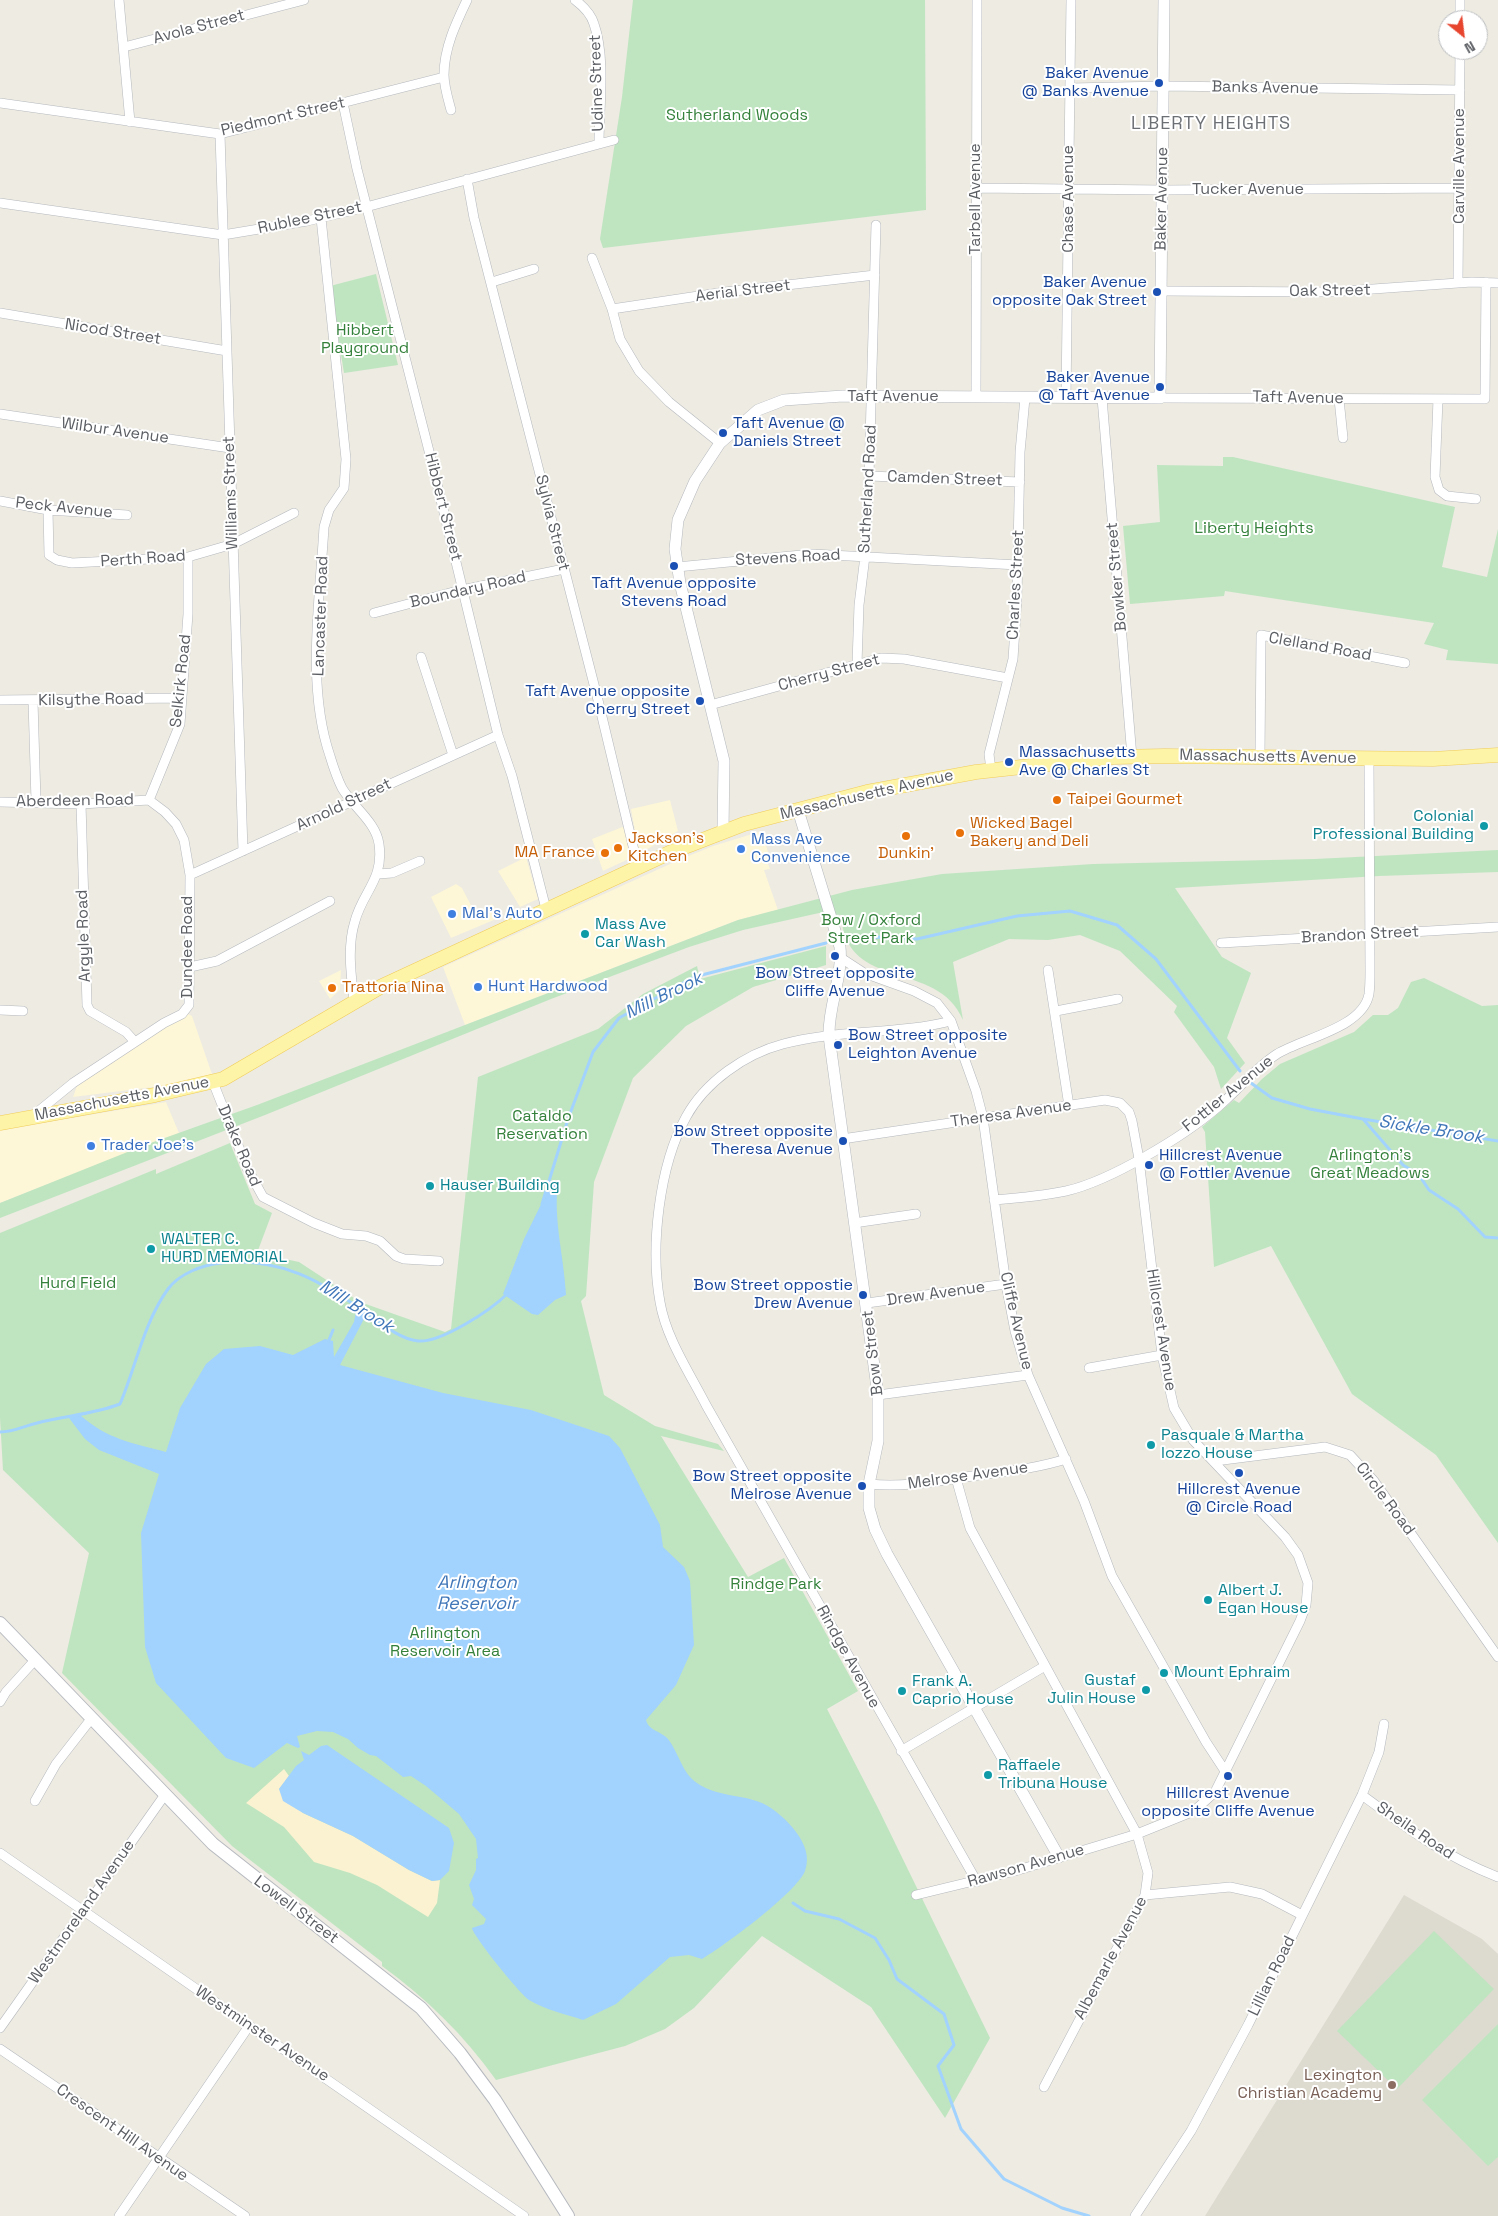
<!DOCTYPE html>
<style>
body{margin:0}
#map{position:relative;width:1498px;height:2216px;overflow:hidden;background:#edebe2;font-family:"Space Grotesk",sans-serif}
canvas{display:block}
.north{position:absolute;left:1438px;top:10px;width:50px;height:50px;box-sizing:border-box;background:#fff;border:1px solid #bdbfc1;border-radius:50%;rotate:151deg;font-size:14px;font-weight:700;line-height:20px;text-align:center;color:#5b5e63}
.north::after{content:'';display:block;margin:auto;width:18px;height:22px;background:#e7452e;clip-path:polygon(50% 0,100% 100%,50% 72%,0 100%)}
</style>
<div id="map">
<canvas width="1498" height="2216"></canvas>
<div class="north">N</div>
</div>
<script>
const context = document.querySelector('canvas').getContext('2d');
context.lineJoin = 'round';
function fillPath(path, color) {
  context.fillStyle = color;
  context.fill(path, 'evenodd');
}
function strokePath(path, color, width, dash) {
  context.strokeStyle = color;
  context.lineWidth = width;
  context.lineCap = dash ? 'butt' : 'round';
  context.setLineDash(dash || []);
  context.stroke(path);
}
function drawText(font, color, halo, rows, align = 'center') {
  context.font = font + ' "Space Grotesk",sans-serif';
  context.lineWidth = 4;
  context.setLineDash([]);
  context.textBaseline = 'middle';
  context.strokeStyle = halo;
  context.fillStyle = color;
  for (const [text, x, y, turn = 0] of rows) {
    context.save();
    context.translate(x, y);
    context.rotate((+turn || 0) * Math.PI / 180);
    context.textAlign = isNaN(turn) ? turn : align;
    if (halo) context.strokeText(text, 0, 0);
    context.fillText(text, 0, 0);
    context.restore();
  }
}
const commercial = new Path2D(`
 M670,800L678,831L639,854L631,809Z
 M625,826L631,858L603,871L592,839Z
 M762,831L770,859L767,861L770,869L764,870L778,910L738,920L465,1025L443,967L681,859L713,846Z
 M526,857L538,899L520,907L498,871Z
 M456,884L462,888L475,913L492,904L501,917L451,938L431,897Z
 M341,970L340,990L330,999L319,981Z
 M188,1014L192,1016L212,1074L170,1085L73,1097L77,1086L158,1030Z
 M166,1102L179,1133L0,1203V1130Z`);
const education = new Path2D(`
 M1404,1895L1482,1939L1498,1954V2216H1205Z`);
const green = new Path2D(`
 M633,0H925L926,210L603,248L600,239L622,97Z
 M376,274L398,365L344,373L330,286Z
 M1223,457H1233L1455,507L1442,567L1487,577L1498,529V664L1446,660L1448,650L1424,644L1434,623L1225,591L1224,596L1130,604L1123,526L1160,522L1157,465L1223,466Z
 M1498,850V872L1379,876L1175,888L1222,957L1251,973L1227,1038L1245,1063L1221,1089L1214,1067L1174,1012L1177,1006L1120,951L1080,935L1048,940L1009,939L953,962L963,1020C937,958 846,994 841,915L819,913L743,930L689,947L551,999L265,1115L0,1218V1203L145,1145L257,1105L738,920L852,890L942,874L1093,864L1315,859Z
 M826,946V965L753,987L686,1026L633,1078L594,1182L586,1296L581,1301L604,1395L655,1426L718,1444L724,1451L661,1436L748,1577L784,1558L858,1691L827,1709L878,1808L990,2038L945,2118L871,2007L762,1936L694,2008L665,2029L625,2046L496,2080C464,2035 426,1998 382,1966V1962L232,1846L62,1673L89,1553L3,1470L0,1418V1233L156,1169V1174L230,1143L255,1204L272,1213L257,1253L299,1262L360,1302L445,1332L451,1329L478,1077L598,1029L643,994L697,966L700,979Z
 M1424,978L1482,1006L1498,1005V1543L1436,1455L1352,1394L1271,1246L1214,1267L1205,1132L1202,1127L1234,1100L1239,1103L1262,1079L1280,1064L1354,1032L1373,1015H1388L1398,1008L1411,982Z
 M1434,1931L1494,1989L1397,2089L1337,2031Z
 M1498,2024V2157L1488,2166L1422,2100Z`);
const sand = new Path2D(`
 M284,1769L289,1776L279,1789L303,1813L353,1836L409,1870L432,1881L440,1880L437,1903L428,1917L377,1885L350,1873L314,1862L284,1827L246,1803Z`);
const water = new Path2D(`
 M552,1182H558C553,1220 564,1256 566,1295L555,1300L538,1315L532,1314L503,1294L524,1239Z
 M357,1307L367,1313L340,1365L443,1393L531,1410L609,1436L620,1448L660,1525L663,1547L684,1567L690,1581L694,1645L676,1685L646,1720C649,1731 661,1731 668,1739C679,1753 682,1773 697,1783C717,1797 741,1794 762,1803C775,1809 788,1821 796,1832C805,1844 810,1857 805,1871C796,1893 724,1946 702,1959L689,1955L670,1957L616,2004L583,2020C565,2014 546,2010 529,2000C520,1994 473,1936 472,1928L484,1924L486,1919L472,1905L474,1899L469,1885L476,1870V1859L478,1858L476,1839L459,1814L426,1786L411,1776L403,1777L376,1756L370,1755L358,1748L348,1739L333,1732L317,1731L297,1736L300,1747L298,1748L287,1743L254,1768L226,1758L156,1683L145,1647L141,1533L159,1474L99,1450L85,1439L69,1418L80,1415C107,1439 132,1443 166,1452L180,1408L206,1364L224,1349L260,1346L293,1355L325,1339L333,1341L334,1357L354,1322Z
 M327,1745L449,1828L454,1843L449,1871L440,1880L432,1881L409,1870L353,1836L303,1813L283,1801L279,1789L296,1766L304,1760L301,1751L309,1755L321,1746Z`);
const stream = new Path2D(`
 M853,941L879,937L917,939L1017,916L1070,911L1117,925L1156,959L1240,1071
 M1251,1083L1272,1098L1310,1109L1363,1119L1403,1165L1419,1175L1429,1190L1458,1209L1485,1237L1498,1238
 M1363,1119L1498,1141
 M542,1204L568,1119L593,1052L619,1018L694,977L826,943
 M329,1340L333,1330
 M0,1432C14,1432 24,1426 37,1423C65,1416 94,1414 120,1404C136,1366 144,1322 168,1289C180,1273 203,1265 221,1263C281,1257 321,1281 368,1314C382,1324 400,1339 418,1341C441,1343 491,1310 507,1294
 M793,1903L805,1911L839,1919L875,1938L889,1960L897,1979L944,2014L954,2045L938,2066L961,2129L1004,2179L1062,2208L1089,2216`);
const minor = new Path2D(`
 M119,0L130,122
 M575,0C583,6 591,14 594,24C606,58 599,108 599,144
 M1460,20V0
 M124,47L304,0
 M1071,88L1164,86L1460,90
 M0,103L220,134L444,77
 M343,103L357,169L430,455L498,735L512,776L546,909
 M451,110C448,99 444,86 444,75C444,48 456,23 467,0
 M220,134L243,851
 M467,179L474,218L598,700L638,867
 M975,188L1163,190L1460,188
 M0,203L223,235L307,221L366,207L614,140
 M321,218L346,459L344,488L329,510L324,527C320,599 306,686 330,756C333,766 337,778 342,788C353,807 376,822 379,844C384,880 363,891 355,921C347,946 351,975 354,1000
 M592,258L612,309L620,339L639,371L669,402L720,443
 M492,282L534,269
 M1458,283L1460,50
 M1161,291L1331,292L1472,282L1498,283
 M612,309L725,292L875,275
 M0,313L227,351
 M976,397L977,0
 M1066,398L1071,0
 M1102,398L1132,757
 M1160,398L1485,399L1486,282
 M1339,399L1343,438
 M1438,399L1435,477L1439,490L1447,496L1476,499
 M0,414L230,448
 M869,476L1020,482
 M0,501L48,510L127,515
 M48,510L49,555L57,560L72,563L188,557L233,544L294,513
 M677,567L812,554L1018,565
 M374,613L457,591L564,569
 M421,657L453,755
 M857,664L859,605L865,556L869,476L876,225
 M0,700L182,698
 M33,701L36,801
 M710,705L881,658L904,659L1008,678
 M1260,757L1261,635L1405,663
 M991,770L989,754L1013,659L1017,598L1020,452L1025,398
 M149,800L180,724L188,614V557
 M0,802L81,804L149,800
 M81,804L87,1005L90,1011L126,1032L135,1042
 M378,874L392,873L420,861
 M190,875L498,735
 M1221,943L1498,927
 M841,958L864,973L914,991L937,1003L951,1021L976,1091L983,1118L1006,1284L1015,1331L1028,1375L1084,1501L1112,1576L1206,1742L1225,1771
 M190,967L217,961L330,901
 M1048,970L1069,1106
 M0,1010L23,1011
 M1056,1011L1118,999
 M951,1021C896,1035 838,1029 783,1044C745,1054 705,1082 686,1117C659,1166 650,1247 660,1302C666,1338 689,1372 706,1405L977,1882
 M213,1082L247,1168L263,1197L314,1223L342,1234L366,1236L380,1241L396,1256L404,1259L439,1261
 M35,1114L73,1083L164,1023L182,1014L189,1005L190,875L184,840L176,824L165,812L149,800
 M842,1139L1105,1100L1120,1103L1129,1112L1132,1121L1139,1159L1162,1355L1174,1408L1193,1440L1285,1537L1298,1555L1308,1583L1306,1605L1300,1621L1215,1792L1194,1811L1137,1834L1015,1871L916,1895
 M994,1200C1019,1198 1042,1196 1066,1191C1110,1181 1183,1137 1218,1107C1238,1090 1254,1069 1277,1054C1303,1038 1363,1028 1369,994C1370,987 1370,979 1370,971L1369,758
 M854,1223L916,1214
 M867,1303L1006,1284
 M1089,1368L1162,1355
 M878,1395L1028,1375
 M1215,1461L1325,1447L1350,1455L1374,1481L1498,1657
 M956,1478L970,1528L1137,1834L1148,1873L1145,1895L1044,2087
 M869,1484C906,1488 943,1480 980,1475C1009,1471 1038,1468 1066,1459
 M0,1702L6,1692L35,1660
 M901,1751L1045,1666
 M1362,1795C1408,1829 1444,1856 1498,1877
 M35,1801L56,1764L91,1719
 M0,1853L524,2216
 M1145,1895L1230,1887L1262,1894L1302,1915
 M0,2028L164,1796
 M0,2049L245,2216
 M119,2216L249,2026
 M1135,2216L1191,2131L1248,2025L1362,1795L1379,1752L1384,1724`);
const tertiary = new Path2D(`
 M798,810L840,947C843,977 828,1006 829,1036L878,1395V1441L869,1484V1508L875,1529L887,1554L1059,1857
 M723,831L724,761L680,583L675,549L678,520L695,481L720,443L758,410L784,400L843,396L1160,398L1164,0`);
const secondary = new Path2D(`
 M0,1623L213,1844L421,2008L460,2053L495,2100L568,2216`);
const primary = new Path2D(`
 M0,1123L155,1095L223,1079L382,986L669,853L744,824L867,792L976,772L1113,757L1165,756L1433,759L1498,755`);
const markers = [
 [1159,83,5,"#1a4fb4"],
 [1157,292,5,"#1a4fb4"],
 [1160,387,5,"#1a4fb4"],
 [723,433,5,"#1a4fb4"],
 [674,566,5,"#1a4fb4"],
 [700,701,5,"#1a4fb4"],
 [1009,762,5,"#1a4fb4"],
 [1057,800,5,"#e8710a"],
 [1484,826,5,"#0f9aa8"],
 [960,833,5,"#e8710a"],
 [906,836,5,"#e8710a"],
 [618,848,5,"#e8710a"],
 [741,849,5,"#3f7fe0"],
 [605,853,5,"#e8710a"],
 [452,914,5,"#3f7fe0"],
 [585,934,5,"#0f9aa8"],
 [835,956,5,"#1a4fb4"],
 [478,987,5,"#3f7fe0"],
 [332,988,5,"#e8710a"],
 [838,1045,5,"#1a4fb4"],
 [843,1141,5,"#1a4fb4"],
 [91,1146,5,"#3f7fe0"],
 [1149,1165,5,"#1a4fb4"],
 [430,1186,5,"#0f9aa8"],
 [151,1249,5,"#0f9aa8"],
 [863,1295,5,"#1a4fb4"],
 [1151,1445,5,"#0f9aa8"],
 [1239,1473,5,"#1a4fb4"],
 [862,1486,5,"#1a4fb4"],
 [1208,1600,5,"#0f9aa8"],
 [1164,1673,5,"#0f9aa8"],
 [1146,1690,5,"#0f9aa8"],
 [902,1691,5,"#0f9aa8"],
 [988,1775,5,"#0f9aa8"],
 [1228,1776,5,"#1a4fb4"],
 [1392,2085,5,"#8d6e63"]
];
const streetNames = [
 ["Avola Street",199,27,-15],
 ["Udine Street",597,83,-92],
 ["Banks Avenue",1265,88,1],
 ["Piedmont Street",283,117,-13],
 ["Carville Avenue",1460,166,-90],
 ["Tucker Avenue",1248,190],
 ["Tarbell Avenue",976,199,-90],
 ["Chase Avenue",1069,199,-90],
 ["Baker Avenue",1162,199,-89],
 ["Rublee Street",310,218,-12],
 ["Aerial Street",743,291,-7],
 ["Oak Street",1330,291,-1],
 ["Nicod Street",113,332,9],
 ["Taft Avenue",893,397],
 ["Taft Avenue",1298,398,1],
 ["Wilbur Avenue",115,431,8],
 ["Camden Street",945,479,2],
 ["Sutherland Road",868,489,-87],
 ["Williams Street",231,493,-92],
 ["Hibbert Street",443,507,76],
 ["Peck Avenue",64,508,6],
 ["Sylvia Street",552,523,76],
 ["Stevens Road",788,558,-3],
 ["Perth Road",143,559,-4],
 ["Bowker Street",1117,577,-95],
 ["Charles Street",1016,585,-87],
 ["Boundary Road",468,590,-13],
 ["Lancaster Road",321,616,-88],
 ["Clelland Road",1320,647,10],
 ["Cherry Street",829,673,-15],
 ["Selkirk Road",181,681,-84],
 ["Kilsythe Road",91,700,-1],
 ["Massachusetts Avenue",1268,757,1],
 ["Massachusetts Avenue",867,795,-13],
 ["Aberdeen Road",75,801,-1],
 ["Arnold Street",344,805,-25],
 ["Brandon Street",1360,935,-3],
 ["Argyle Road",84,936,-92],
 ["Dundee Road",188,947,-90],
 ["Fottler Avenue",1228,1094,-39],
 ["Massachusetts Avenue",122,1099,-11],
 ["Theresa Avenue",1011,1114,-8],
 ["Drake Road",239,1146,67],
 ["Drew Avenue",936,1294,-8],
 ["Cliffe Avenue",1016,1321,77],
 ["Hillcrest Avenue",1161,1330,81],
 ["Bow Street",873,1353,-97],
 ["Melrose Avenue",968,1476,-8],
 ["Circle Road",1385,1499,53],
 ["Rindge Avenue",848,1657,61],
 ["Sheila Road",1415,1831,34],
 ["Rawson Avenue",1026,1866,-16],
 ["Lowell Street",296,1910,37],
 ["Westmoreland Avenue",82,1912,-55],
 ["Albemarle Avenue",1111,1958,-62],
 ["Lillian Road",1272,1976,-64],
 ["Westminster Avenue",262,2034,34],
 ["Crescent Hill Avenue",122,2133,35]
];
const transitNames = [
 ["Baker Avenue",1149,74],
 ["@ Banks Avenue",1149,92],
 ["Baker Avenue",1147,283],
 ["opposite Oak Street",1147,301],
 ["Baker Avenue",1150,378],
 ["@ Taft Avenue",1150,396],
 ["Taft Avenue @",733,424,"left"],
 ["Daniels Street",733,442,"left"],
 ["Taft Avenue opposite",674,584,"center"],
 ["Stevens Road",674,602,"center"],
 ["Taft Avenue opposite",690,692],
 ["Cherry Street",690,710],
 ["Massachusetts",1019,753,"left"],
 ["Ave @ Charles St",1019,771,"left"],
 ["Bow Street opposite",835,974,"center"],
 ["Cliffe Avenue",835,992,"center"],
 ["Bow Street opposite",848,1036,"left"],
 ["Leighton Avenue",848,1054,"left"],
 ["Bow Street opposite",833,1132],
 ["Theresa Avenue",833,1150],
 ["Hillcrest Avenue",1159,1156,"left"],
 ["@ Fottler Avenue",1159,1174,"left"],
 ["Bow Street oppostie",853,1286],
 ["Drew Avenue",853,1304],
 ["Bow Street opposite",852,1477],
 ["Melrose Avenue",852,1495],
 ["Hillcrest Avenue",1239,1490,"center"],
 ["@ Circle Road",1239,1508,"center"],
 ["Hillcrest Avenue",1228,1794,"center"],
 ["opposite Cliffe Avenue",1228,1812,"center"]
];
const parkNames = [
 ["Sutherland Woods",737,116],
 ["Hibbert",365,331],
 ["Playground",365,349],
 ["Liberty Heights",1254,529],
 ["Bow / Oxford",871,921],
 ["Street Park",871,939],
 ["Cataldo",542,1117],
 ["Reservation",542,1135],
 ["Arlington's",1370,1156],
 ["Great Meadows",1370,1174],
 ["Hurd Field",78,1284],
 ["Rindge Park",776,1585],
 ["Arlington",445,1634],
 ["Reservoir Area",445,1652]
];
const foodNames = [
 ["Taipei Gourmet",1067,800],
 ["Wicked Bagel",970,824],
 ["Bakery and Deli",970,842],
 ["Jackson's",628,839],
 ["Kitchen",628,857],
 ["MA France",595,853,"right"],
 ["Dunkin'",906,854,"center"],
 ["Trattoria Nina",342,988]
];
const cultureNames = [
 ["Colonial",1474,817,"right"],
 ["Professional Building",1474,835,"right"],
 ["Mass Ave",595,925],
 ["Car Wash",595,943],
 ["Hauser Building",440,1186],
 ["WALTER C.",161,1240],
 ["HURD MEMORIAL",161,1258],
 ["Pasquale & Martha",1161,1436],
 ["Iozzo House",1161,1454],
 ["Albert J.",1218,1591],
 ["Egan House",1218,1609],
 ["Mount Ephraim",1174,1673],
 ["Gustaf",1136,1681,"right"],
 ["Julin House",1136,1699,"right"],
 ["Frank A.",912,1682],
 ["Caprio House",912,1700],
 ["Raffaele",998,1766],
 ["Tribuna House",998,1784]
];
const shopNames = [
 ["Mass Ave",751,840],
 ["Convenience",751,858],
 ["Mal's Auto",462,914],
 ["Hunt Hardwood",488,987],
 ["Trader Joe's",101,1146]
];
const educationNames = [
 ["Lexington",1382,2076],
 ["Christian Academy",1382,2094]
];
const neighbourhoodNames = [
 ["LIBERTY HEIGHTS",1211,124]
];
const waterNames = [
 ["Mill Brook",664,996,-26],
 ["Sickle Brook",1431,1130,9],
 ["Mill Brook",356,1307,32],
 ["Arlington",477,1583],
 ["Reservoir",477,1604]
];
fillPath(commercial, '#fdf6d7');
fillPath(education, '#dddad0');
fillPath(green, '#bfe5c0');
fillPath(sand, '#faf2d1');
fillPath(water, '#a2d2fe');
strokePath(stream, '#a2d2fe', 3);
strokePath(minor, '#b5b8bd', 10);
strokePath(tertiary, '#b5b8bd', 12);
strokePath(secondary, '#b6b9bf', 14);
strokePath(primary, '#f0cc59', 15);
strokePath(minor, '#fff', 9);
strokePath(tertiary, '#fff', 11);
strokePath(secondary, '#fff', 12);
strokePath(primary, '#fef4a7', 14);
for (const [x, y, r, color] of markers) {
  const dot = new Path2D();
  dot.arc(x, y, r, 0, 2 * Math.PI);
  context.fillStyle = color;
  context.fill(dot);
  strokePath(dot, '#fff', 2);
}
drawText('16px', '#5b5e63', '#fff', streetNames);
drawText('16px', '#164399', '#fff', transitNames, 'right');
drawText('16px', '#34813b', '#fff', parkNames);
drawText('16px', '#c56008', '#fff', foodNames, 'left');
drawText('16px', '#0d838f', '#fff', cultureNames, 'left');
drawText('16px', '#366cbe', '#fff', shopNames, 'left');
drawText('16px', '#785e54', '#fff', educationNames, 'right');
context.letterSpacing = '1px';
drawText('18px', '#6c7075', '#fff', neighbourhoodNames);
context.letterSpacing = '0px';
drawText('italic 18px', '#4177b9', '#fff', waterNames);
</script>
